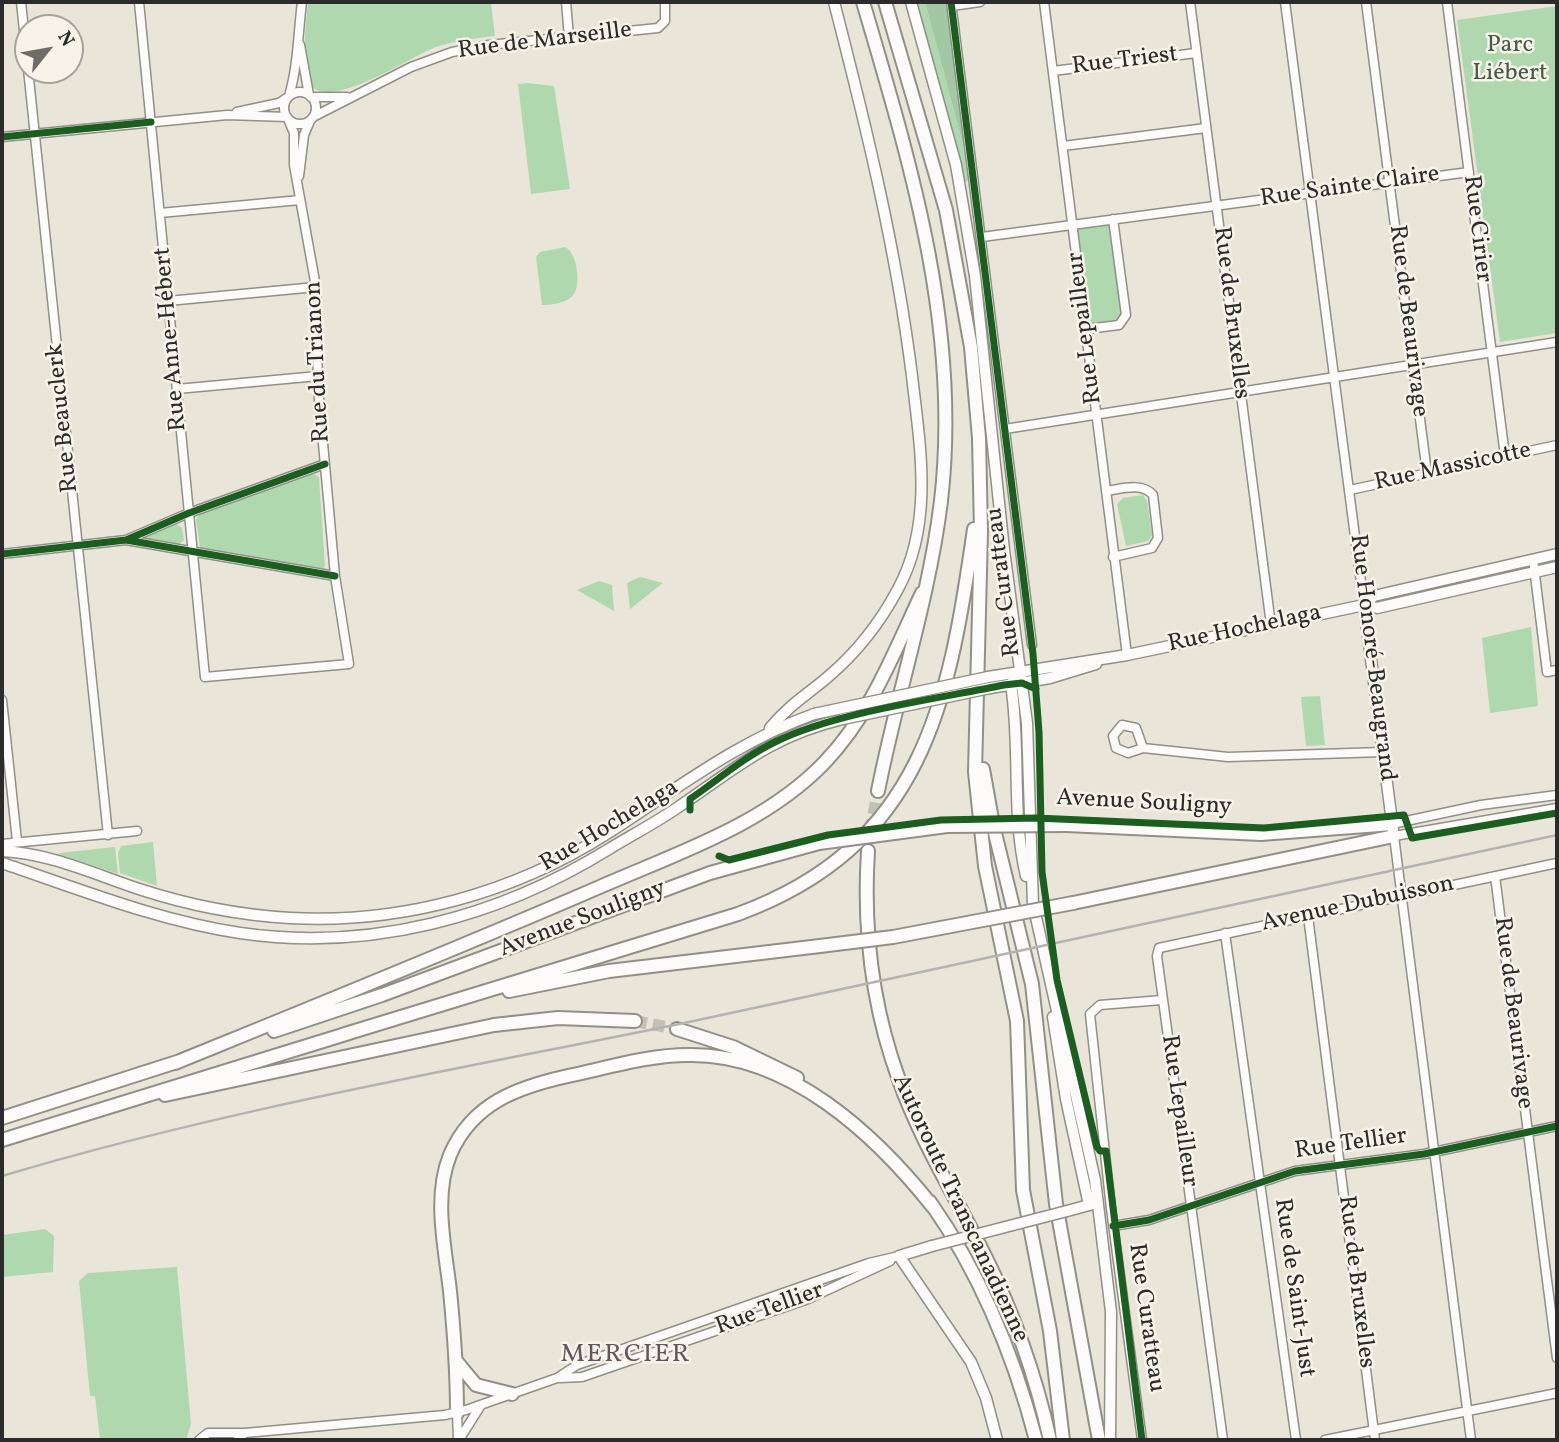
<!DOCTYPE html>
<meta charset="utf-8">
<style>
body{margin:0}
#map{position:relative;width:1559px;height:1442px;overflow:hidden;background:#e9e6d9;font-family:Vollkorn,serif}
canvas{display:block}
.frame{position:absolute;inset:0;border:4px solid #2b2b2b;pointer-events:none}
.north{position:absolute;left:14px;top:14px;width:70px;height:70px;box-sizing:border-box;background:#f7f3e8;border:2px solid #a5a39c;border-radius:50%;rotate:59deg;font-size:19px;font-weight:700;line-height:28px;text-align:center;color:#2b2b2b}
.north::after{content:'';display:block;margin:auto;width:24px;height:32px;background:#6e6c68;clip-path:polygon(50% 0,100% 100%,50% 72%,0 100%)}
</style>
<div id="map">
<canvas width="1559" height="1442"></canvas>
<div class="frame"></div>
<div class="north">N</div>
</div>
<script>
const context = document.querySelector('canvas').getContext('2d');
context.lineJoin = 'round';
function fillPath(path, color) {
  context.fillStyle = color;
  context.fill(path, 'evenodd');
}
function strokePath(path, color, width, dash) {
  context.strokeStyle = color;
  context.lineWidth = width;
  context.lineCap = dash ? 'butt' : 'round';
  context.setLineDash(dash || []);
  context.stroke(path);
}
function drawText(font, color, halo, rows, align = 'center') {
  context.font = font + ' Vollkorn,serif';
  context.lineWidth = 5;
  context.setLineDash([]);
  context.textBaseline = 'middle';
  context.strokeStyle = halo;
  context.fillStyle = color;
  for (const [text, x, y, turn = 0] of rows) {
    context.save();
    context.translate(x, y);
    context.rotate((+turn || 0) * Math.PI / 180);
    context.textAlign = isNaN(turn) ? turn : align;
    if (halo) context.strokeText(text, 0, 0);
    context.fillText(text, 0, 0);
    context.restore();
  }
}
const green = new Path2D(`
 M308,2H491L495,36C475,38 455,41 436,47C409,57 336,108 312,87C301,61 305,29 308,2Z
 M917,2H925L966,156L969,180L965,182Z
 M1557,6V333L1500,342L1457,20Z
 M527,83L554,86L570,189L531,194L518,84Z
 M1113,219L1124,321L1087,329L1074,225Z
 M565,247C577,252 581,283 574,294C568,303 551,305 542,305L536,257L540,252Z
 M311,472L319,477L325,567L319,570L202,550L200,547L196,520L199,514Z
 M1143,495L1147,501L1152,535L1148,541L1126,546L1117,504L1123,498Z
 M175,523L182,528L184,540L177,546L138,539Z
 M640,577L663,583L630,609L627,583Z
 M599,581L612,585L614,611L577,590Z
 M1531,627L1538,706L1490,713L1482,638Z
 M1320,696L1325,745L1306,746L1301,697Z
 M153,842L157,886L120,873L118,853L121,846Z
 M115,847L118,874L59,854V853Z
 M45,1229L54,1236L53,1272L2,1277V1235Z
 M177,1267L191,1424L186,1440H100L95,1396H90L79,1281L88,1273Z`);
const forest = new Path2D(`
 M925,2H946L966,156Z`);
const highwayTunnel = new Path2D(`
 M870,832L878,791
 M635,1021L677,1029`);
const minor = new Path2D(`
 M21,2L108,835
 M139,2L205,677L349,664L335,576L318,388L316,287L294,165V133L288,119
 M566,2L569,37
 M951,2L1032,645
 M1044,2L1127,655
 M1190,2L1271,625
 M1285,2L1364,605
 M1366,2L1427,473
 M1447,2L1505,456
 M952,6L980,2
 M300,45L309,95
 M1053,71L1196,53
 M284 108a16 16 0 1 1 32 0a16 16 0 1 1-32 0Z
 M289,96C298,66 298,33 302,2
 M311,97H347
 M237,112L279,103L288,97
 M313,117L411,67L452,52L489,45L658,28L665,21V2
 M2,137L227,115L287,117
 M1063,146L1206,128
 M299,176L304,135L310,121
 M160,213L300,200
 M982,237L1469,172
 M168,301L316,287
 M1087,329L1119,325L1126,315L1113,219
 M177,389L318,376
 M1005,429L1557,342
 M1350,490L1557,445
 M1106,491C1121,489 1142,482 1153,495L1158,538L1152,548L1113,557
 M126,540L335,576
 M2,554L126,540L189,513L325,464
 M1533,559L1547,672L1557,670
 M2,700L17,841
 M1122,725L1136,728L1143,748L1128,753L1116,748L1113,736Z
 M1143,748L1228,757L1382,752
 M1392,824L1481,805L1557,795
 M2,844L137,831
 M1495,876L1557,1358
 M1308,916L1375,1440
 M1225,933L1296,1440
 M1113,1226L1149,1220L1295,1171L1424,1154L1557,1126
 M560,1378L582,1377L808,1299L890,1261
 M457,1413L458,1440
 M245,1433L445,1415L466,1410L557,1378L577,1365L869,1263L899,1256
 M199,1440L208,1433H245L237,1440
 M459,1440L481,1405
 M1142,1440L1111,1209L1090,1014L1100,1005L1162,1000
 M1223,1440L1157,956L1159,948L1557,863
 M1325,1440L1557,1393
 M1471,1440L1394,836L1557,808`);
const major = new Path2D(`
 M911,2L956,165L975,276L1004,550L1027,723L1033,906
 M1364,605L1393,830
 M1364,605L1377,608L1557,567
 M1021,671L1011,684C1021,748 1011,812 1026,876
 M988,677L1127,655L1331,612L1364,605L1374,596L1557,554
 M990,688L1050,678L1096,664
 M770,728C790,704 807,695 829,676C857,652 881,621 898,589C934,523 920,446 912,376C896,248 866,126 834,2
 M2,851C49,853 94,874 139,889C188,905 238,915 290,918C402,924 514,893 608,833C675,790 738,741 814,714
 M2,863C79,889 159,921 240,933C370,952 499,917 609,849C632,835 655,823 677,808C736,768 771,736 843,719
 M1033,904L1095,1180L1111,1312L1110,1440
 M1053,1017L1066,1099L1089,1205
 M1067,1211L1093,1204
 M932,1246L899,1256L971,1362L986,1398L997,1440`);
const highway = new Path2D(`
 M863,2C911,165 961,329 941,501C929,599 897,694 878,791
 M885,2L946,210L971,347L979,438L981,531L975,772L985,866L1017,1021L1023,1190L1050,1331L1063,1440
 M983,769L993,825L1032,984L1056,1204L1099,1440
 M1066,825L1261,834L1392,824
 M868,851C863,929 872,1006 899,1080C921,1142 956,1197 985,1256C1014,1314 1036,1377 1050,1440
 M1073,903L1394,836
 M509,991L609,971L820,946
 M677,1029L733,1047L797,1078
 M274,1031L382,995L710,873L819,843
 M342,1035L738,914C923,846 949,704 974,529
 M175,1063C315,1006 456,949 595,889C674,854 764,826 825,762C871,714 894,652 922,593
 M165,1095L494,1025L558,1018L635,1021
 M2,1118L180,1061
 M2,1140L349,1033
 M930,1202C980,1273 1014,1356 1036,1440
 M457,1362L476,1385L512,1394
 M457,1413C457,1372 454,1332 450,1291C445,1247 433,1197 450,1155C472,1103 518,1087 568,1076C607,1068 648,1055 688,1055C788,1053 875,1134 933,1207`);
const rail = new Path2D(`
 M2,1176C226,1109 460,1069 689,1022C979,961 1267,896 1557,835`);
const majorBridge = new Path2D(`
 M814,714L988,677
 M843,719L990,688
 M932,1246L1067,1211`);
const highwayBridge = new Path2D(`
 M819,843L947,826L1066,825
 M820,946L893,937L1073,903`);
const cycleway = new Path2D(`
 M951,2L1033,654L1039,732L1042,872L1057,980L1097,1147L1100,1151H1106L1142,1440
 M2,137L151,122
 M126,540L335,576
 M2,554L126,540L189,513L325,464
 M690,810V799C718,780 744,757 775,742C836,712 936,699 1004,685L1022,683L1036,689
 M719,856L729,860L828,835L941,820L1036,818L1264,828L1404,815L1412,838L1557,813
 M1113,1226L1149,1220L1295,1171L1424,1154L1557,1126`);
const streetNames = [
 ["Rue de Marseille",545,42,-7],
 ["Rue Triest",1125,62,-7],
 ["Rue Sainte Claire",1350,188,-8],
 ["Rue Cirier",1476,229,83],
 ["Rue de Bruxelles",1230,313,83],
 ["Rue de Beaurivage",1407,321,83],
 ["Rue Lepailleur",1086,328,-97],
 ["Rue Anne-Hébert",172,339,-95],
 ["Rue du Trianon",319,362,-93],
 ["Rue Beauclerk",64,418,-96],
 ["Rue Massicotte",1453,468,-12],
 ["Rue Curatteau",1005,582,-97],
 ["Rue Hochelaga",1245,630,-12],
 ["Rue Honoré-Beaugrand",1371,658,83],
 ["Avenue Souligny",1144,804,3],
 ["Rue Hochelaga",610,827,-31],
 ["Avenue Dubuisson",1358,905,-12],
 ["Avenue Souligny",583,920,-21],
 ["Rue de Beaurivage",1512,1013,83],
 ["Rue Lepailleur",1178,1111,82],
 ["Rue Tellier",1351,1145,-8],
 ["Autoroute Transcanadienne",959,1209,65],
 ["Rue de Bruxelles",1355,1282,83],
 ["Rue de Saint-Just",1293,1288,82],
 ["Rue Tellier",770,1310,-20],
 ["Rue Curatteau",1145,1318,82]
];
const parkNames = [
 ["Parc",1510,47],
 ["Liébert",1510,75]
];
const neighbourhoodNames = [
 ["MERCIER",626,1356]
];
fillPath(green, '#afd8ae');
fillPath(forest, '#a2c8a3');
strokePath(highwayTunnel, '#c3c1b6', 12, [12, 6]);
strokePath(minor, '#908f88', 11);
strokePath(major, '#908f88', 13);
strokePath(highway, '#908f88', 16);
strokePath(minor, '#fcfbf9', 8);
strokePath(major, '#fcfbf9', 10);
strokePath(highway, '#fcfbf9', 12);
strokePath(rail, '#b3b3b1', 2.5);
strokePath(majorBridge, '#908f88', 13, []);
strokePath(highwayBridge, '#908f88', 16, []);
strokePath(majorBridge, '#fcfbf9', 10);
strokePath(highwayBridge, '#fcfbf9', 12);
strokePath(cycleway, '#1b5e20', 7);
drawText('24px', '#2b2b2b', '#f7f3e8', streetNames);
drawText('24px', '#445b48', '#f7f3e8', parkNames);
context.letterSpacing = '2px';
drawText('26px', '#635462', '#f7f3e8', neighbourhoodNames);
context.letterSpacing = '0px';
</script>
